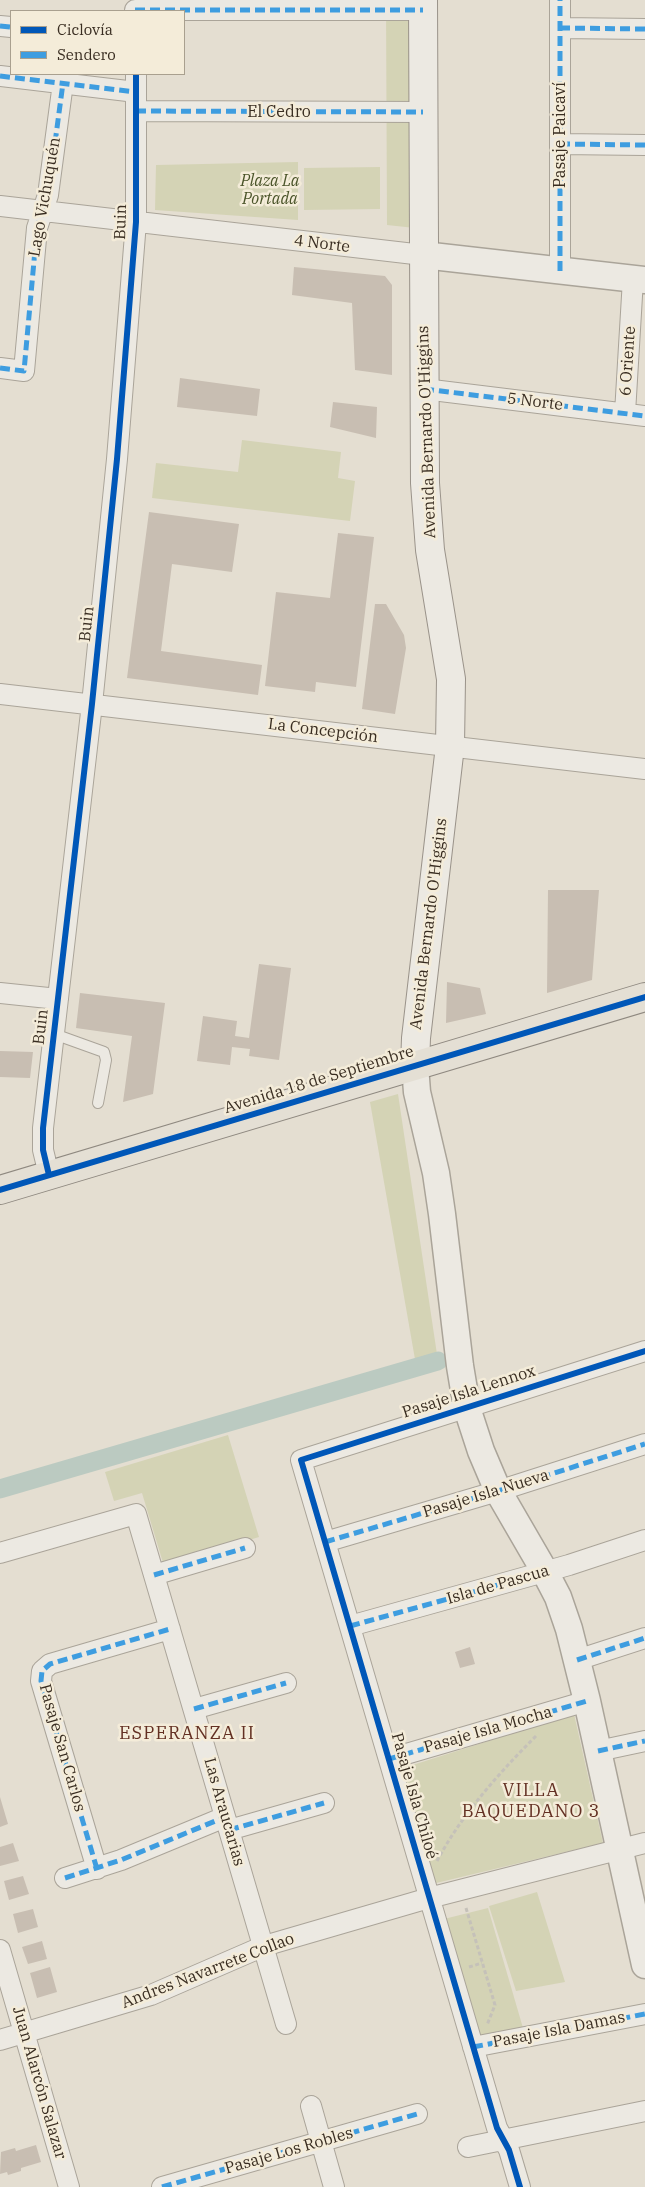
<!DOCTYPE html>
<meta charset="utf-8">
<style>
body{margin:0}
#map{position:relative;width:645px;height:2187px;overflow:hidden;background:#e4ded1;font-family:"IBM Plex Serif",serif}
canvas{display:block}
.legend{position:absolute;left:10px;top:10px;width:175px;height:65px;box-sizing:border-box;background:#f4ecd9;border:1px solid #a9a08f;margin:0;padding:6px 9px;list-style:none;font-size:15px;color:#392d21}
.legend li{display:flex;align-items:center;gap:10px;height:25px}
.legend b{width:25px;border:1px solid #a9a08f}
</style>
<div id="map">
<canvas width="645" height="2187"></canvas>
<ul class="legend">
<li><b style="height:6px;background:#0057b8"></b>Ciclovía</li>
<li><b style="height:6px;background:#3e9de0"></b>Sendero</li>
</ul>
</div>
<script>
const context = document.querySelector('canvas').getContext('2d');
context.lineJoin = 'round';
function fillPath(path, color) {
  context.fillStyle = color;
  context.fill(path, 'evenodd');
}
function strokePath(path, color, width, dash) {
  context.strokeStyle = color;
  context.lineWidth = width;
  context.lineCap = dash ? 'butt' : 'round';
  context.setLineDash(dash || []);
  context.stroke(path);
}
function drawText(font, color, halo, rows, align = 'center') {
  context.font = font + ' "IBM Plex Serif",serif';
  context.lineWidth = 5;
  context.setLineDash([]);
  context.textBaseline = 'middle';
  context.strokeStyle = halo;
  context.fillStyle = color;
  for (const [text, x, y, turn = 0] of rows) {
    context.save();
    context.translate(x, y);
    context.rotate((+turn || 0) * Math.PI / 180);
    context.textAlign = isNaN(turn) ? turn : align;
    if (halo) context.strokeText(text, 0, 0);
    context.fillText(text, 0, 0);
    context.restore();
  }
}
const green = new Path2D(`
 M386,0H414L415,228L387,225Z
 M298,162V220L155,210L156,165Z
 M380,167V209L304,210V168Z
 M242,440L341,452L338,478L355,481L350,521L152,498L156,463L238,472Z
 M398,1094L438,1361L416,1365L370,1102Z
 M228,1435L259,1537L164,1566L142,1493L114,1501L105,1472Z
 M574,1714L603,1843L432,1884L400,1769Z
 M537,1892L565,1982L516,1991L489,1906Z
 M488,1908L523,2028L481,2041L444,1919Z`);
const canal = new Path2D(`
 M0,1489L438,1361`);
const building = new Path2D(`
 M294,267L385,276L392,285V375L355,370L352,303L292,295Z
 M180,378L260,389L257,416L177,407Z
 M333,402L377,407L376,438L330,427Z
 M149,512L239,524L232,572L172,564L161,651L262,665L258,695L127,678Z
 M338,533L374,537L356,687L316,682L315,692L265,686L276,592L330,598Z
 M375,604H386L404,635L406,648L395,714L362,709Z
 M548,890H599L592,980L547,993Z
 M259,964L291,968L279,1060L249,1056L250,1049L232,1047L230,1065L197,1061L203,1016L237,1021L235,1036L249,1038Z
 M447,982L480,988L486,1014L446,1023Z
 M80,993L165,1003L153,1094L123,1102L132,1036L76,1028Z
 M0,1051L33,1052L30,1078L0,1077Z
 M470,1647L475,1664L460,1668L455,1652Z
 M0,1797L8,1824L0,1827Z
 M13,1843L19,1861L0,1866V1847Z
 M23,1876L29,1894L9,1900L4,1881Z
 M33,1909L38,1927L18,1933L13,1914Z
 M42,1941L47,1959L28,1964L22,1947Z
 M50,1967L57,1992L37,1998L30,1973Z
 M36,2145L41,2162L21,2168V2171L8,2175L7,2172L0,2174L1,2152L15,2148L16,2151Z`);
const path = new Path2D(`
 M437,1861C462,1814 499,1773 537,1735
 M466,1908L495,2005L487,2025
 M469,1967L482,1963`);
const service = new Path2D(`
 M54,1034L104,1052L106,1060L98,1103`);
const minor = new Path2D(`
 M135,10H423
 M0,26L11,27
 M560,28L645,29
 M0,76L136,92
 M136,111L423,112
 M560,144L645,145
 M0,206L423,255
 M560,271V0
 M0,368L24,371L37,228L48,195L63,83
 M424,389L645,416
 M625,413L633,279
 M0,694L645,769
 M0,993L58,999
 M49,1175L43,1150V1128L92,704L117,459L136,222V74
 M325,1542L498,1491L645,1444
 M0,1553L136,1514L286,2024
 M154,1575L245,1548
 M350,1626L569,1565L645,1540
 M577,1660L645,1638
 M194,1709L286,1683
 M598,1751L645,1741
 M389,1759L587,1701
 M229,1830L324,1803
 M97,1869L41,1681L42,1671L50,1664L170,1629
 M65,1878L121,1860L225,1817
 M0,1950L69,2187
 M0,2040L151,1995L264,1946L429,1898L645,1843
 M473,2047L645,2014
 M311,2106L334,2187
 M468,2147L645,2111
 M162,2187L417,2114
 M520,2187L509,2150L497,2128L301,1460L645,1351`);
const tertiary = new Path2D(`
 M423,255L645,280
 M415,1066L417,1092L436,1173L442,1214L460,1366L467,1408L481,1451L498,1491L545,1572L558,1597L569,1629L587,1701L645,1965`);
const secondary = new Path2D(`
 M415,1066L416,1038L450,746L451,679L430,550L425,483L423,0`);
const primary = new Path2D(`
 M0,1190L645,997`);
const quiet = new Path2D(`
 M135,10H423
 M0,26L11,27
 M560,28L645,29
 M0,76L136,92
 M136,111L423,112
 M560,144L645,145
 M560,271V0
 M0,368L24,371L37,228L48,195L63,83
 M424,389L645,416
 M325,1542L498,1491L645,1444
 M154,1575L245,1548
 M350,1626L545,1572
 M577,1660L645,1638
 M194,1709L286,1683
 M598,1751L645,1741
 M389,1759L587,1701
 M229,1830L324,1803
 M97,1869L41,1681L42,1671L50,1664L170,1629
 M65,1878L121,1860L225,1817
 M473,2047L645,2014
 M162,2187L417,2114`);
const cycleway = new Path2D(`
 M49,1175L43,1150V1128L92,704L117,459L136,222V74
 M0,1190L645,997
 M520,2187L509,2150L497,2128L301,1460L645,1351`);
const streetNames = [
 ["El Cedro",279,112],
 ["Pasaje Paicaví",560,135,-90],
 ["Lago Vichuquén",45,197,-80],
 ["Buin",121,222,-88],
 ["4 Norte",322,244,7],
 ["6 Oriente",628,361,-86],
 ["5 Norte",535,402,7],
 ["Avenida Bernardo O'Higgins",427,432,-92],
 ["Buin",87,624,-84],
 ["La Concepción",323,731,7],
 ["Avenida Bernardo O'Higgins",429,924,-83],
 ["Buin",41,1027,-83],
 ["Avenida 18 de Septiembre",319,1080,-17],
 ["Pasaje Isla Lennox",469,1392,-18],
 ["Pasaje Isla Nueva",486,1494,-17],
 ["Isla de Pascua",498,1585,-16],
 ["Pasaje Isla Mocha",488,1730,-16],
 ["Pasaje San Carlos",62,1748,74],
 ["Pasaje Isla Chiloé",414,1796,74],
 ["Las Araucarias",224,1812,74],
 ["Andres Navarrete Collao",208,1971,-21],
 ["Pasaje Isla Damas",559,2030,-11],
 ["Juan Alarcón Salazar",39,2083,74],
 ["Pasaje Los Robles",289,2151,-16]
];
const parkNames = [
 ["Plaza La",270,181],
 ["Portada",270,199]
];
const neighbourhoodNames = [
 ["ESPERANZA II",187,1734],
 ["VILLA",531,1791],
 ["BAQUEDANO 3",531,1812]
];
fillPath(green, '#d4d3b5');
strokePath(canal, '#bbcac1', 19);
fillPath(building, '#c8beb2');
strokePath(service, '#aaa499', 12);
strokePath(minor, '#aaa499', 22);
strokePath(tertiary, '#aaa499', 29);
strokePath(secondary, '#9a938a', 30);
strokePath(primary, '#8f8980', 30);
strokePath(path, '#c5c1b9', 3, [4, 2.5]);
strokePath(service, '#ece9e2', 10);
strokePath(minor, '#ece9e2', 20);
strokePath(tertiary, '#ece9e2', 26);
strokePath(secondary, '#ece9e2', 28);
strokePath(primary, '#e4dfd4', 28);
strokePath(quiet, '#3e9de0', 5, [10, 5]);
strokePath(cycleway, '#0057b8', 6);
drawText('16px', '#392d21', '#f4ecd9', streetNames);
drawText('italic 16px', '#4a5429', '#f4ecd9', parkNames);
context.letterSpacing = '1px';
drawText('18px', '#633023', '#f4ecd9', neighbourhoodNames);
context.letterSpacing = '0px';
</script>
